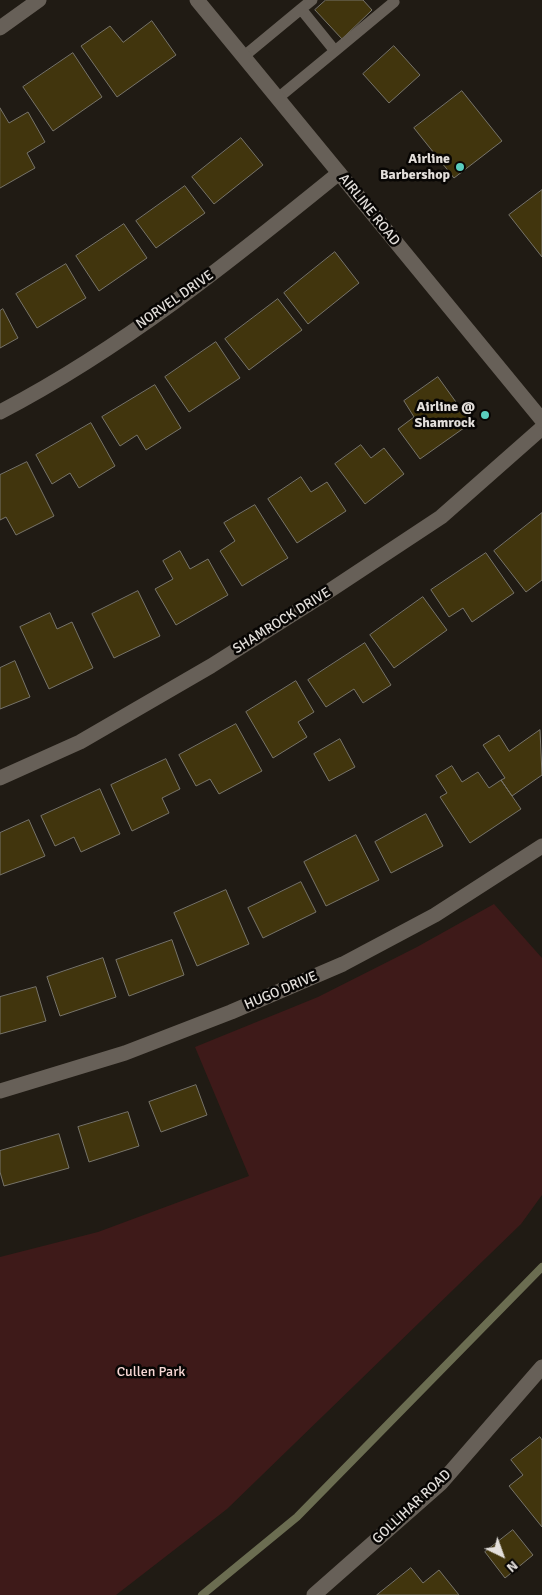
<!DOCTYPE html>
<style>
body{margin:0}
#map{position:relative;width:542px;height:1595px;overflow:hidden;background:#201b14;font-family:Signika,sans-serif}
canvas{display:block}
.north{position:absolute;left:477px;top:1530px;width:50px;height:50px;-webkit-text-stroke:4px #080604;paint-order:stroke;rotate:138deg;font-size:14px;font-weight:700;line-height:20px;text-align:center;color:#e3dfdb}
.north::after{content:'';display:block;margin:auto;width:18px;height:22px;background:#e3dfdb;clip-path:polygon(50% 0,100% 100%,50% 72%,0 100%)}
</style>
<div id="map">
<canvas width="542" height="1595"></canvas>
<div class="north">N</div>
</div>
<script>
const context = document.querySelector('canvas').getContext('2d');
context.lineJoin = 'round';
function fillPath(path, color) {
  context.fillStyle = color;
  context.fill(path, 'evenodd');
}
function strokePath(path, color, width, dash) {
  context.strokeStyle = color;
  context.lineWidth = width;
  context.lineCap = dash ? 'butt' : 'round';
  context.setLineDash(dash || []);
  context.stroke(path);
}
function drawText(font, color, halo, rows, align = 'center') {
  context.font = font + ' Signika,sans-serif';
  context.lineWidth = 5;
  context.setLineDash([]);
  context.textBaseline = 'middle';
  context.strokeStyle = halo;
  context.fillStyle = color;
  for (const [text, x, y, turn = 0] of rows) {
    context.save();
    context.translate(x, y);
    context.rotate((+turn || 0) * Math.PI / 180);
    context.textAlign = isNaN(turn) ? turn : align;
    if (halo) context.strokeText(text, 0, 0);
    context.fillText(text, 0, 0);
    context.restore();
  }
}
const green = new Path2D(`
 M494,904L542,958V1195L521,1224L227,1509L116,1595H0V1257L98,1232L249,1176L195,1047L318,997L417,947Z`);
const stream = new Path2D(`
 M202,1595L297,1517L542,1267`);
const building = new Path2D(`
 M326,0H363L372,10L342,39L315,10Z
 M152,21L176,55L117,97L81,46L110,26L123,42Z
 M394,46L420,75L389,103L363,74Z
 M73,53L102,97L53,131L23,87Z
 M462,91L502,141L454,178L414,128Z
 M0,108L9,123L28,112L45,142L27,153L35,168L0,188Z
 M241,138L263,165L214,204L192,177Z
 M185,186L205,213L156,248L136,221Z
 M542,190V257L509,215Z
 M124,224L147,258L99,291L76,256Z
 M335,252L359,283L308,324L284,293Z
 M66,264L86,298L37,328L16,294Z
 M278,299L302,330L249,370L225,339Z
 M3,309L18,338L0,348V311Z
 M216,342L240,378L189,412L165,377Z
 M438,377L471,423L420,459L398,429L414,417L404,401Z
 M155,385L181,428L146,450L137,435L120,446L102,417Z
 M91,423L115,466L79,488L70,473L52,484L36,455Z
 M361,445L371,458L384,448L404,474L365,504L335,464Z
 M27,462L54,516L16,535L6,517L0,520V475Z
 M301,477L311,492L327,482L346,511L297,543L268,499Z
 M255,505L288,558L242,586L220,551L235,541L224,523Z
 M542,513V580L526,592L494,551Z
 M180,551L190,569L208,559L228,595L176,625L155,589L173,579L163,561Z
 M486,553L514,593L472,622L463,608L449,617L431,590Z
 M138,591L160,636L114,658L92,614Z
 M423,597L447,630L394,668L370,635Z
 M50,613L57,629L72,622L93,668L49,689L20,627Z
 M365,643L391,685L363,703L354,689L326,707L308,680Z
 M15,661L30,697L0,709V668Z
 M296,681L314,712L298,722L307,737L273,758L246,712Z
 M236,724L262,771L219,794L210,779L196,786L179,755Z
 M540,730L542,775L512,796L501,780L505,778L483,745L499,735L509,751Z
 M340,739L355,767L329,781L314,754Z
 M166,759L180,789L162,798L169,813L132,831L111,785Z
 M452,766L462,782L478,772L489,788L501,780L521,809L470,843L440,797L447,793L436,776Z
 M100,789L120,834L81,852L74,837L55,846L41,816Z
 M426,814L443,846L391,873L375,842Z
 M29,820L45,856L0,875V833Z
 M356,835L379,880L326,906L304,862Z
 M301,882L316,912L263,938L248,908Z
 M226,890L249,944L197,966L174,913Z
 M172,940L184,975L129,996L116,960Z
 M103,958L116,997L60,1016L47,977Z
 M36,987L46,1021L0,1034V997Z
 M196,1085L207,1115L161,1132L149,1102Z
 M128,1112L139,1146L89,1162L78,1127Z
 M59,1134L69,1168L4,1186L0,1172V1151Z
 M540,1437L542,1440V1527L509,1486L523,1475L511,1460Z
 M513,1530L533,1555L505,1578L485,1552Z
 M411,1568L423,1583L439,1570L459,1595H377Z`);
const service = new Path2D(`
 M301,9L312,0
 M335,51L394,2L393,0
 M243,57L301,9L335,51L278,98`);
const minor = new Path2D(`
 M0,28L39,0
 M0,412C123,348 232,260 339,173
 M0,778L80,742L211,666L320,597L441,517L542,428
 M0,1091L125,1053L231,1012L343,964L435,915L542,846`);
const tertiary = new Path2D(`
 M314,1595L441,1483L542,1367`);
const secondary = new Path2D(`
 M197,0L542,420`);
const markers = [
 [460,167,5,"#5acebe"],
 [485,415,5,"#5acebe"]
];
const poiNames = [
 ["Airline",450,159],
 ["Barbershop",450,175],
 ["Airline @",475,407],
 ["Shamrock",475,423]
];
const streetNames = [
 ["AIRLINE ROAD",369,210,51],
 ["NORVEL DRIVE",175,300,-35],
 ["SHAMROCK DRIVE",282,621,-32],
 ["HUGO DRIVE",281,991,-23],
 ["GOLLIHAR ROAD",412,1507,-43]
];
const parkNames = [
 ["Cullen Park",151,1372]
];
fillPath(green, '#3e1a19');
strokePath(stream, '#6b6d51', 8);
fillPath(building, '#41350d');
strokePath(building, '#77746a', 1);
strokePath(service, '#676058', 11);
strokePath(minor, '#676058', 15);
strokePath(tertiary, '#676058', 15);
strokePath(secondary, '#676058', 15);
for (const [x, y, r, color] of markers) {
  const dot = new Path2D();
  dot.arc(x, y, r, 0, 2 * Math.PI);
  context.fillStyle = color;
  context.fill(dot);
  strokePath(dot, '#080604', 2);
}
drawText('bold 14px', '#e3dfdb', '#080604', poiNames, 'right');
drawText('14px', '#e3dfdb', '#080604', streetNames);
drawText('14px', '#f8d8d5', '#080604', parkNames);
</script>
